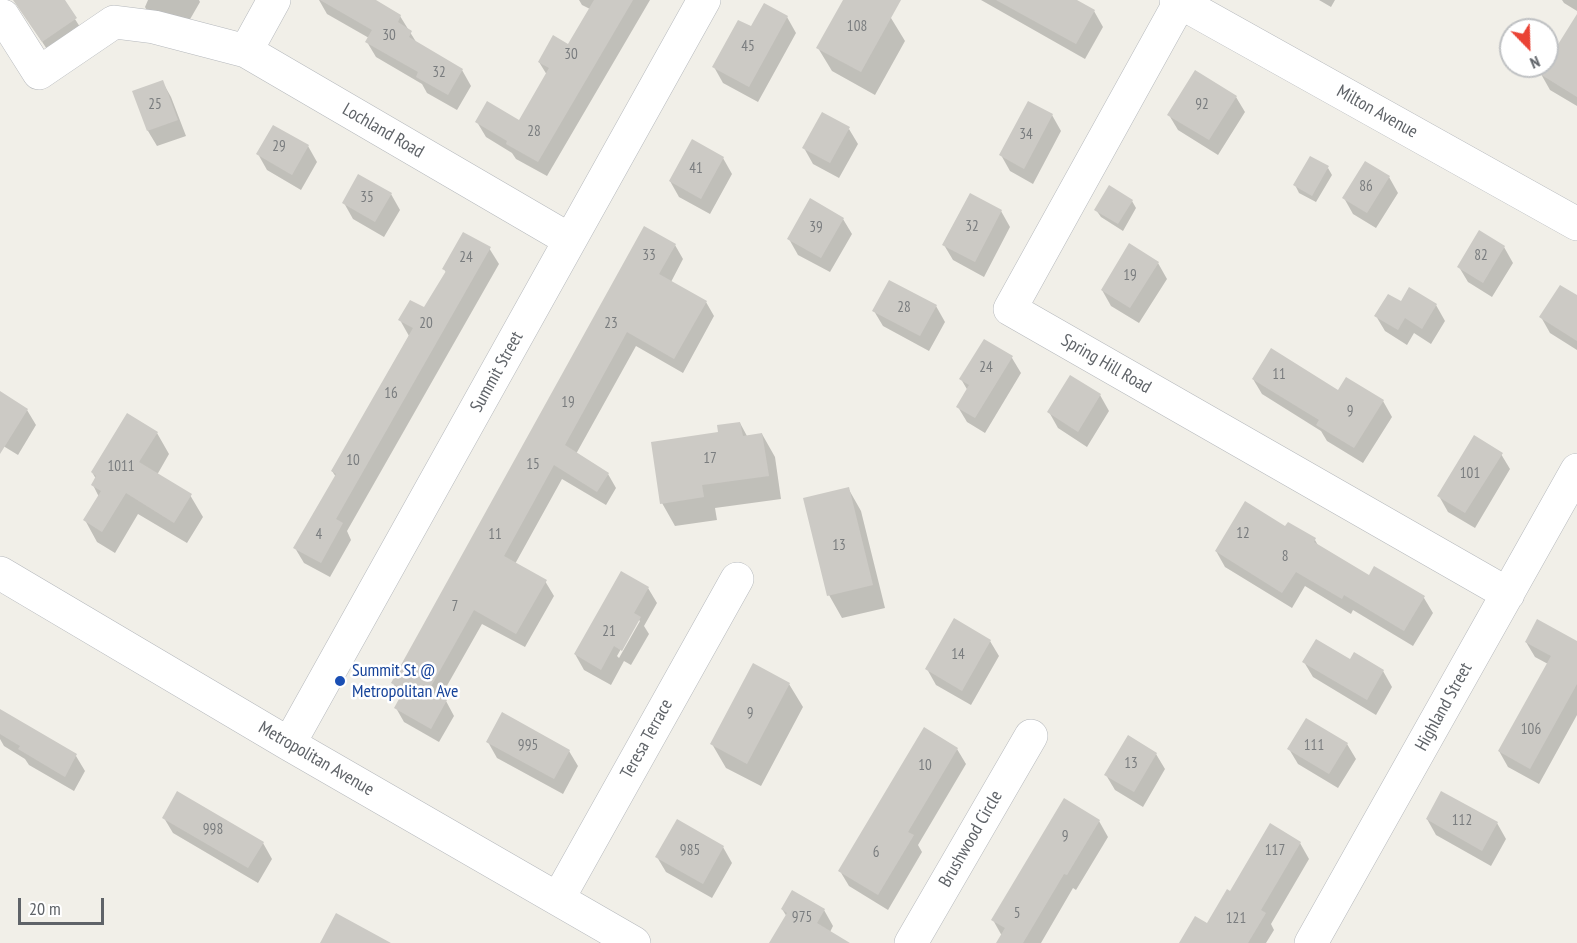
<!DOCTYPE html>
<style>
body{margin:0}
#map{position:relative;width:1577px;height:943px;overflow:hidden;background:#f1efe8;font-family:"PT Sans Narrow",sans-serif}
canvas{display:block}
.north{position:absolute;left:1499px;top:18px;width:60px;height:60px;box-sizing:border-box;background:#fff;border:2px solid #bfc1c3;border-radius:50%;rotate:157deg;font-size:16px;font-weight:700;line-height:24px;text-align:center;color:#5f6368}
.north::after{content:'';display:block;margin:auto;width:21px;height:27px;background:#ea4335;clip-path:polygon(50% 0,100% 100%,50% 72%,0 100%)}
.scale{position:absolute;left:18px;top:898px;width:86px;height:27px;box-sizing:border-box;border:3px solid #5f6368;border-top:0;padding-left:8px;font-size:18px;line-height:21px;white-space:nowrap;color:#5f6368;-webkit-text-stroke:4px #fff;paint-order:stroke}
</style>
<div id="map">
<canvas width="1577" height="943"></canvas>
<div class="north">N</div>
<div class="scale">20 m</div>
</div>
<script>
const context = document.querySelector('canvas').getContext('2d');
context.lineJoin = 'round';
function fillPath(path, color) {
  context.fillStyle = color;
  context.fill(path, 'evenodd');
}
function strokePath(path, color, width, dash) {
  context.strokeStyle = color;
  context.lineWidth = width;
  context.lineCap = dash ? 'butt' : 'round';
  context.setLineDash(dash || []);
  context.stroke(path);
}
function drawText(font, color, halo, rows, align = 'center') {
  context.font = font + ' "PT Sans Narrow",sans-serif';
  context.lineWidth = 5;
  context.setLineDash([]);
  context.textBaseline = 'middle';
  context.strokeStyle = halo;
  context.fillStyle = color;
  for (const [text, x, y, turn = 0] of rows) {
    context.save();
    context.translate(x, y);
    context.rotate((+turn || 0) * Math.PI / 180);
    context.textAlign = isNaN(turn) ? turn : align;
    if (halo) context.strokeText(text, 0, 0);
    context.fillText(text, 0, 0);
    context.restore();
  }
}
const shadow = new Path2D(`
 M15,0H63L85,35L52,57Z
 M148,0H199L200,2L185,28L153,22L145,7Z
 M319,0H373L400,16L418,45L462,70L471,86L457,110L427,93L422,84L376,57L367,42L369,38L327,14Z
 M579,0H650L547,176L516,159L512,153L486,137L477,122H520L547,75L539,62L569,46L590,9L582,5Z
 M845,0H858L891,18L905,41L875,95L832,71L818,48Z
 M981,0H1074L1094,11L1103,27L1085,59Z
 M1319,0H1335L1331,7Z
 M1562,0H1577V11L1564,3Z
 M787,17L796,33L758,102L723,83L714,67Z
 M1577,51V106L1550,90L1541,74L1547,65Z
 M162,81L171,97L186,136L157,146L148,131L134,92Z
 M1236,97L1245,112L1218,155L1178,130L1169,115Z
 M1052,115L1061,131L1033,184L1010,171L1001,155Z
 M849,129L858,144L839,178L813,164L804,148Z
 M308,146L317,162L301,190L267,170L258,154Z
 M723,158L732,174L710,214L679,197L670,181Z
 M1328,168L1332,175L1316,202L1299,193L1295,185Z
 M1389,177L1398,193L1376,228L1353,214L1344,198Z
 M391,194L400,210L384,237L353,219L344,203Z
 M1132,201L1136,208L1123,231L1101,217L1096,210Z
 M1001,211L1010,227L984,277L953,260L944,245Z
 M843,219L852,234L830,272L798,255L789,239Z
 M675,245L683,259L671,282L706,302L714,316L683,373L636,346L576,454L608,474L616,488L606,505L562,479L515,564L545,581L554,596L525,647L482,624L440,698L446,701L454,716L439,742L404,722L396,708L401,698L393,683Z
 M1504,247L1513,263L1492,297L1468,282L1459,267Z
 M489,248L499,264L347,531L351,540L330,577L304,563L295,548L336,477L332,471L409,336L400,320L425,309L447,274L444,269Z
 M1158,263L1167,279L1139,323L1111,306L1102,290Z
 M1577,297V350L1550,333L1541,317Z
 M1401,303L1436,305L1445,321L1431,344L1414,333L1407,345L1385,331L1376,316Z
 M936,306L945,322L929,351L883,326L874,311Z
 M985,341L1012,358L1021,373L985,433L967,422L958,407L968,391L961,379Z
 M1253,379L1383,401L1392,417L1363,463L1327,441L1321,431L1262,394Z
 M0,393L27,410L36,425L18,455L0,444Z
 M1100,395L1109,411L1087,447L1058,428L1049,412Z
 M740,423L747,436L762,434L775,457L781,499L715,508L717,520L675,526L662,503L719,434Z
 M157,433L169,454L157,475L190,495L203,517L187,543L138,514L115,553L97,542L85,520L99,497L93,485L96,479L92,472Z
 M1501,454L1510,469L1475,528L1448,512L1439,496Z
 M848,488L861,511L885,608L842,618L829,595Z
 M1286,528L1315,540L1319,547L1369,577L1424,598L1433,613L1413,646L1353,610L1351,614L1305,586L1292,608L1225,567L1216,551Z
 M648,588L657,603L644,626L649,634L631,665L624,661L611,685L584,670L575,654ZM638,619L640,621L619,658L617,656Z
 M990,641L999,656L971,705L936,685L927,669Z
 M1526,642L1577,643V715L1539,784L1508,767L1499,751L1548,664L1535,657Z
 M1354,654L1383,671L1392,687L1376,715L1313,677L1304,662L1350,661Z
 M789,684L803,707L761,786L726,768L712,744Z
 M5,714L76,756L85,771L74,791L29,765L25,759L4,746L0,739V722Z
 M488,742L569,751L578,766L563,794L497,758Z
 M1347,744L1356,759L1338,788L1298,764L1289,749Z
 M957,749L966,764L918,845L922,852L888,910L849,886L840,871Z
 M1156,754L1165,769L1143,807L1115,790L1106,775Z
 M164,818L263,843L272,859L258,883L173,833Z
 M1427,819L1497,823L1506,839L1491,866L1436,835Z
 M677,821L723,847L732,863L712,898L666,872L657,857Z
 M1099,821L1108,837L1076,890L1073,888L1041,943H998L1002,936L993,920Z
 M1271,826L1300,843L1309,859L1271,924L1274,930L1266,943H1183L1207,925L1230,893Z
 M782,909L824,910L833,926L830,932L847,943H772L787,917Z`);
const building = new Path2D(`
 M13,0H65L77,18L42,42Z
 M320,0H376L401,15L398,22L412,31L409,37L463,69L448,95L416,77L418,72L365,42L372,30Z
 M594,0H633L538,162L506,144L507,141L475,122L487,101L519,120L549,68L538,62L553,35L568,44Z
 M843,0H901L861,72L816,48Z
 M996,0H1077L1095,10L1076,44Z
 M764,3L788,16L749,87L712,67L738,20L751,26Z
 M1577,14V97L1540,74L1544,66H1547V62Z
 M1195,70L1237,96L1209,140L1167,115Z
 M163,80L178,120L147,131L132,91Z
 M1028,101L1053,114L1024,169L999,155Z
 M822,112L850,127L830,163L802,148Z
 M273,125L309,145L292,175L256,154Z
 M692,139L724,157L701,199L669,181Z
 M1310,156L1329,166L1312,196L1293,185Z
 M1365,161L1390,176L1367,213L1342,198Z
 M358,174L392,193L375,222L342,203Z
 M1109,185L1133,200L1118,224L1094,210Z
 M970,193L1002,210L975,262L942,245Z
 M810,198L844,218L821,258L787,239Z
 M644,226L676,244L659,274L707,301L674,359L627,332L565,445L609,473L597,492L554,465L504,556L547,580L516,634L474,610L429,690L447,700L431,729L394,708L404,690L391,683Z
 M1479,230L1505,246L1483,283L1457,267Z
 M463,232L491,247L336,519L343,523L321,563L293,548L336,474L331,471L413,328L398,320L410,300L424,307L446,271L442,269Z
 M1129,243L1159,262L1130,308L1101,290Z
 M889,280L937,305L920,336L872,311Z
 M1560,285L1577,295V341L1539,317Z
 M1409,287L1437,304L1422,329L1405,318L1398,330L1374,316L1388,294L1401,301Z
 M984,339L1013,356L975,418L956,407L969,385L959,379Z
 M1271,348L1338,390L1346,377L1384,400L1354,448L1316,425L1319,420L1252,379Z
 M1070,375L1101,394L1078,432L1047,412Z
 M0,391L28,409L0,454Z
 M127,413L158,432L139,462L192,494L174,523L126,493L102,532L83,520L101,491L91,485L96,476L91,472Z
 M740,422L743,436L762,433L769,476L702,485L704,497L660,504L651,442L718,432L717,425Z
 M1474,435L1503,453L1465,513L1437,496Z
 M849,487L873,585L827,596L803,498Z
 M1245,501L1285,526L1288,522L1316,538L1314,542L1369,575L1374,566L1425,596L1404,631L1344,595L1342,599L1296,572L1282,593L1215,551Z
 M621,571L649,587L634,613L641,617L622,651L614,646L601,670L574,654Z
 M954,618L991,640L962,691L925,669Z
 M1537,619L1577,641V684L1530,769L1498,751L1551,656L1525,642Z
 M1316,639L1350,659L1354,652L1384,670L1367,700L1302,662Z
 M753,663L790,683L747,764L710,744Z
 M0,709L77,754L65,777L18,749L20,746L0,734Z
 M502,712L570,750L554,779L486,742Z
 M1306,718L1348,743L1329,774L1287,749Z
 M924,727L958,748L908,832L914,835L878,895L838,871Z
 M1128,735L1157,753L1134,792L1104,775Z
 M177,791L264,842L248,868L162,818Z
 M1441,791L1498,822L1482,851L1426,819Z
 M1064,798L1100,820L1067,875L1064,874L1023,943H996L1005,928L991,920Z
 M677,819L724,846L703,884L655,857Z
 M1270,823L1301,842L1261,910L1266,913L1248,943H1179L1195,916L1207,923L1227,889L1230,891Z
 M792,890L825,909L817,923L850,943H769L787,913L781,909Z
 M336,913L391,943H320Z`);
const minor = new Path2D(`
 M1176,0L1577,224
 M1180,2L1010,309L1508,594
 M3,16L39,73L114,22L154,27L246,51L570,240
 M246,51L274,0
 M0,573L289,744L634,943
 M289,744L704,0
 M558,899L737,579
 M911,943L1031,736
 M1311,943L1577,470`);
const markers = [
 [340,681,6,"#1a4fb4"]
];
const numberNames = [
 ["108",857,27],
 ["30",389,36],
 ["45",748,47],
 ["30",571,55],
 ["32",439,73],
 ["25",155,105],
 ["92",1202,105],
 ["28",534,132],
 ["34",1026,135],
 ["29",279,147],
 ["41",696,169],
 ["86",1366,187],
 ["35",367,198],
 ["32",972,227],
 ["39",816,228],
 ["33",649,256],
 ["82",1481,256],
 ["24",466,258],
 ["19",1130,276],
 ["28",904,308],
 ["20",426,324],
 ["23",611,324],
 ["24",986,368],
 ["11",1279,375],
 ["16",391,394],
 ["19",568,403],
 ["9",1350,412],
 ["17",710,459],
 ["10",353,461],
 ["15",533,465],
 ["1011",121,467],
 ["101",1470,474],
 ["12",1243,534],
 ["4",319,535],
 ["11",495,535],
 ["13",839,546],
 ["8",1285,557],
 ["7",455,607],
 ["21",609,632],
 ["14",958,655],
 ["9",750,714],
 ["106",1531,730],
 ["995",528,746],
 ["111",1314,746],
 ["13",1131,764],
 ["10",925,766],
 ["112",1462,821],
 ["998",213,830],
 ["9",1065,837],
 ["985",690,851],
 ["117",1275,851],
 ["6",876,853],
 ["5",1017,914],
 ["975",802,918],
 ["121",1236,919]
];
const streetNames = [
 ["Milton Avenue",1377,112,29],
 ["Lochland Road",383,131,30],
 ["Spring Hill Road",1106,364,30],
 ["Summit Street",497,372,-61],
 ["Highland Street",1444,707,-61],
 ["Teresa Terrace",647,739,-61],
 ["Metropolitan Avenue",316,759,30],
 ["Brushwood Circle",971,839,-60]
];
const transitNames = [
 ["Summit St @",352,671],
 ["Metropolitan Ave",352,692]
];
fillPath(shadow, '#0003');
fillPath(building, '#cccac5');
strokePath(minor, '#b5b8bc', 34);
strokePath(minor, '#fff', 33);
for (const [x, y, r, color] of markers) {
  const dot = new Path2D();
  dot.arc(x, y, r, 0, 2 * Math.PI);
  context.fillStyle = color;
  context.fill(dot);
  strokePath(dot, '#fff', 2);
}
drawText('15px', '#7a7d7f', null, numberNames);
drawText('18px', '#5f6368', '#fff', streetNames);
drawText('18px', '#164399', '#fff', transitNames, 'left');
</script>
